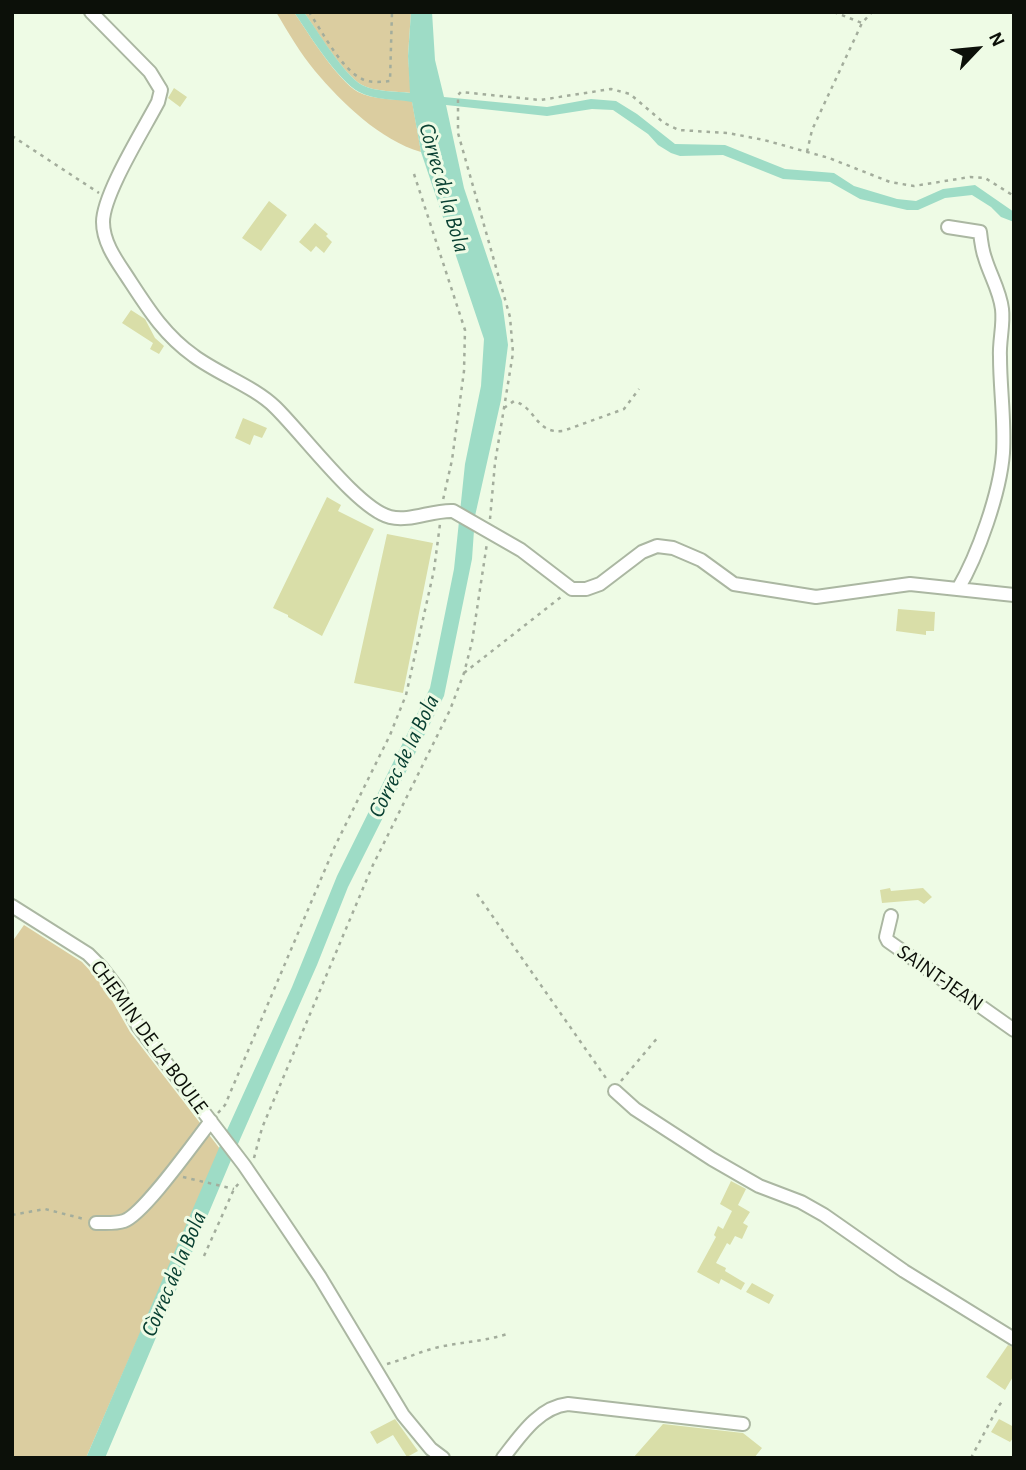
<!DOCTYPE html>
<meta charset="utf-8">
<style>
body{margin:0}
#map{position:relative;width:1026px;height:1470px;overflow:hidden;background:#eefbe5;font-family:"Alegreya Sans",sans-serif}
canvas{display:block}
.frame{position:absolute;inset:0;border:14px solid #0c1009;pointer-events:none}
.north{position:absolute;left:942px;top:14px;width:70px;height:70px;-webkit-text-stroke:5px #eefbe5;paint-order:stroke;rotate:64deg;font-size:19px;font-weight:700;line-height:28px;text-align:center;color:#0c1009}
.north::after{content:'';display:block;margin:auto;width:24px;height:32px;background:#0c1009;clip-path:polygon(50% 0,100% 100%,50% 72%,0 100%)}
</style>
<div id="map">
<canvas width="1026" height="1470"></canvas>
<div class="frame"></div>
<div class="north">N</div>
</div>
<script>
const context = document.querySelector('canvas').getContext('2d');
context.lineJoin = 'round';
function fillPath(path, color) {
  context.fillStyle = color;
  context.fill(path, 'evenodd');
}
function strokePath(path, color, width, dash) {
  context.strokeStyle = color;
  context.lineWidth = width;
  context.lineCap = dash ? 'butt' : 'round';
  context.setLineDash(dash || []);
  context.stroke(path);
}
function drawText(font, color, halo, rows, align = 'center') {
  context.font = font + ' "Alegreya Sans",sans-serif';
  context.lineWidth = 6;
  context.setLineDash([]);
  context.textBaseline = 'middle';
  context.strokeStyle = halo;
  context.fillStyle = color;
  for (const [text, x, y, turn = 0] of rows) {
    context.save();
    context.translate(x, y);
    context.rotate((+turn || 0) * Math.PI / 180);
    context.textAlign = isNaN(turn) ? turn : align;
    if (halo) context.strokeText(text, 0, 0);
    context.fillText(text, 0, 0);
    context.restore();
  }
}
const green = new Path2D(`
 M276,12H294C308,33 338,81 358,92C373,100 396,99 412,101L421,152C380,140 342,103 315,71C300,53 288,32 276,12Z
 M304,12H411L408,56L411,93C396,91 375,92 362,85C344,75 316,30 304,12Z
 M24,925L82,962L93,974L109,995L130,1032L220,1149L86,1458H12V942Z`);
const water = new Path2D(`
 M294,12H304C317,30 344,75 362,85C375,92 396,91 410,93L408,56L411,12H432L435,60L444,97L547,107L591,99L616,101L637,114L675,144L725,145L785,169L834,173L854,186L897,199L916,201L943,189L975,185L1014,212V222L1001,217L991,207L972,195L945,198L918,210H907L860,199L830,182L783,179L723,155L680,156L671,153L658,145L648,134L613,110L592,109L547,116L446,105L464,188L502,301L508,345L501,400L475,516L472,559L444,696L348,887L317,965L234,1153L105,1458H86L222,1141L292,987L337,876L430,688L454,569L465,464L481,386L484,339L421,152L412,102C396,99 373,100 359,92C338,81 308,33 294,12Z`);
const building = new Path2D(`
 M174,88L187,97L180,107L168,98Z
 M269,201L287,215L261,251L242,238Z
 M315,223L328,234L326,236L332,242L324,253L316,246L311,252L299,242Z
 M131,310L145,319L155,338L164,346L159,354L150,349L153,343L122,323Z
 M243,418L267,428L262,438L254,435L250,445L235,438Z
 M327,497L341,505L338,511L374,529L322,636L288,617V615L273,608Z
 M387,534L433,543L403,693L354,683Z
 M898,609L935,612L934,631H926V635L896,631Z
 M890,888L891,891L923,888L932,897L924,904L918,900L882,903L880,890Z
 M731,1181L746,1189L738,1205L750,1212L743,1223L748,1226L742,1239L735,1236L730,1245L727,1243L716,1263L726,1268L725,1271L745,1283L741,1290L721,1279L719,1284L697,1272L716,1237L714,1235L718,1226L723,1229L732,1211L720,1204Z
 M752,1283L774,1295L769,1304L746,1292Z
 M1008,1345L1014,1348V1375L1005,1390L986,1377Z
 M395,1419L418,1451L407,1457L393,1435L377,1444L370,1432Z
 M999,1419L1014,1427V1437L1010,1442L991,1432Z
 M663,1424L743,1433L762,1448L754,1458H633Z`);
const path = new Path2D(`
 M309,12C322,31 341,69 362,79C370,83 381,82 390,81L392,12
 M834,12L862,23L872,12
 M12,136L99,193
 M807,152L812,130L862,23
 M414,174L465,330L464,371L452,460L443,500
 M504,408L514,401C537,408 535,434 563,431L624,409L639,389
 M490,519L495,463L513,353L510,317L458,133V95L461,92L540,100L611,89L630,94L664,123L679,130L728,133L764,140L829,158L890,182L914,186L970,177L985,178L1014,196
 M464,673L561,597
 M477,894L608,1081
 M621,1081L659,1036
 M218,1113L225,1105L335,846L390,735L406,695L434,570L440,524
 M254,1158L262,1128L372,867L450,710L464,673L472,642L487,543
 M183,1177L234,1189
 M12,1215L45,1209L84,1219
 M204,1256L234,1189L240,1182
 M387,1364C405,1359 421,1351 439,1347C463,1342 487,1341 510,1333
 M971,1458L998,1407L1003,1400`);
const minor = new Path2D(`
 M91,12L150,72L161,90L158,102C144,129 103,194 103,222C103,242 116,260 126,275C147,307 163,334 194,356C218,374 255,387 275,407C302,433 358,509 390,517C410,522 432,510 453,511L521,550L572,589H586L600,584L642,552L657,546L673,548L701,560L734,584L816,597L910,584L1014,595
 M948,227L980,232C981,241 982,250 985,258C990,275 1000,291 1002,309C1004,325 999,341 1000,357C1000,389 1005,421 1003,453C1000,493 978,555 958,589
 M12,906L88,954L101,967L118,989L138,1026L244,1165L281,1219L320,1277L403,1415L431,1449L443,1458
 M891,916L886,937L888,941L1014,1030
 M615,1091L635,1109L712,1159L759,1186L801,1202L824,1215L904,1271L1014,1339
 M96,1223C105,1223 115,1224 124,1221C144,1214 195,1141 211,1121
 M503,1458C520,1436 539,1407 568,1404L743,1424`);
const streetNames = [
 ["SAINT-JEAN",940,978,35],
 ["CHEMIN DE LA BOULE",149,1037,54]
];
const waterNames = [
 ["Còrrec de la Bola",444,188,74],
 ["Còrrec de la Bola",404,756,-64],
 ["Còrrec de la Bola",174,1274,-67]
];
fillPath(green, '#dbcda0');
fillPath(water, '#9edcc6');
fillPath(building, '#d9dea8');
strokePath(minor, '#abb7a2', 16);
strokePath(path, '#a3ad9c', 2.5, [3.5, 5]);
strokePath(minor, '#fff', 12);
drawText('21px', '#0c1009', '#eefbe5', streetNames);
drawText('italic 23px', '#094032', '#eefbe5', waterNames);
</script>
